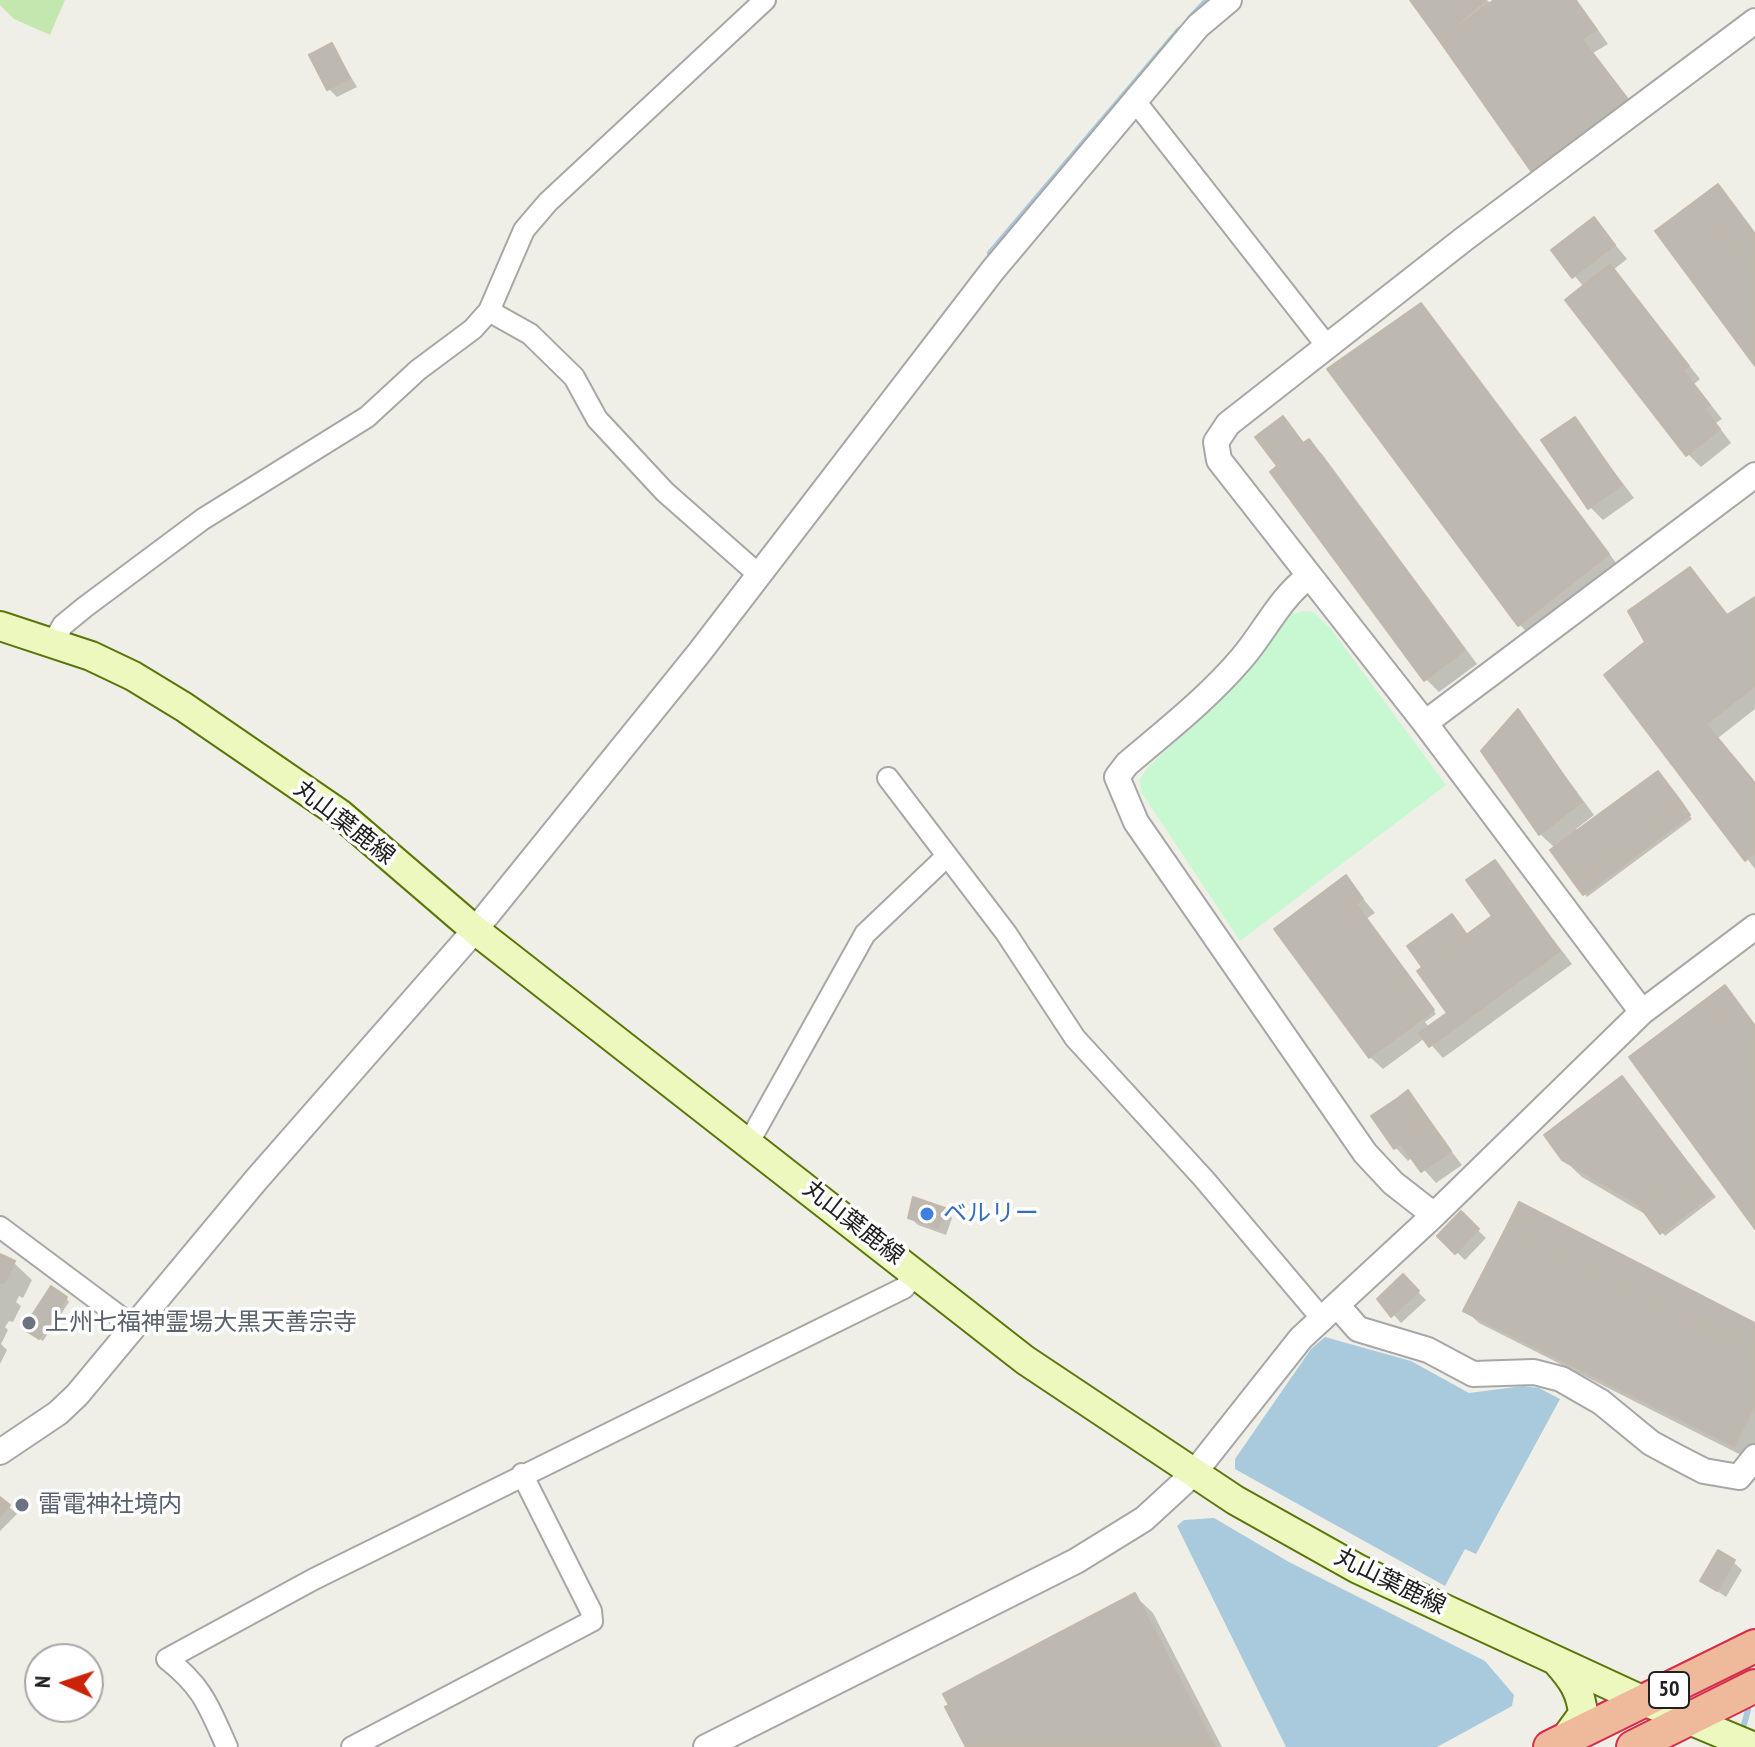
<!DOCTYPE html>
<meta charset="utf-8">
<style>
body{margin:0}
#map{position:relative;width:1755px;height:1747px;overflow:hidden;background:#f0efe7;font-family:"PT Sans Narrow",sans-serif}
canvas{display:block}
.north{position:absolute;left:24px;top:1643px;width:80px;height:80px;box-sizing:border-box;background:#fff;border:2px solid #a6a6a6;border-radius:50%;rotate:273deg;font-size:22px;font-weight:700;line-height:32px;text-align:center;color:#202020}
.north::after{content:'';display:block;margin:auto;width:28px;height:36px;background:#ca2307;clip-path:polygon(50% 0,100% 100%,50% 72%,0 100%)}
</style>
<div id="map">
<canvas width="1755" height="1747"></canvas>
<div class="north">N</div>
</div>
<script>
const context = document.querySelector('canvas').getContext('2d');
context.lineJoin = 'round';
function fillPath(path, color) {
  context.fillStyle = color;
  context.fill(path, 'evenodd');
}
function strokePath(path, color, width, dash) {
  context.strokeStyle = color;
  context.lineWidth = width;
  context.lineCap = dash ? 'butt' : 'round';
  context.setLineDash(dash || []);
  context.stroke(path);
}
function drawText(font, color, halo, rows, align = 'center') {
  context.font = font + ' "PT Sans Narrow","Noto Sans JP",sans-serif';
  context.lineWidth = 7;
  context.setLineDash([]);
  context.textBaseline = 'middle';
  context.strokeStyle = halo;
  context.fillStyle = color;
  for (const [text, x, y, turn = 0] of rows) {
    context.save();
    context.translate(x, y);
    context.rotate((+turn || 0) * Math.PI / 180);
    context.textAlign = isNaN(turn) ? turn : align;
    if (halo) context.strokeText(text, 0, 0);
    context.fillText(text, 0, 0);
    context.restore();
  }
}
const grass = new Path2D(`
 M0,0H65L50,35L14,19L0,5Z`);
const park = new Path2D(`
 M1303,611L1314,612L1331,629L1446,785L1240,941L1141,792L1140,779L1146,769L1240,681L1290,615Z`);
const water = new Path2D(`
 M1325,1337L1411,1361L1469,1393L1523,1386L1539,1388L1560,1399L1476,1554L1465,1549L1445,1586L1235,1469V1459L1311,1349Z
 M1214,1518L1289,1562L1485,1661L1514,1695L1512,1706L1437,1747H1286L1177,1526L1184,1520Z`);
const shadow = new Path2D(`
 M1412,0H1487L1491,4L1496,0H1577L1608,44L1593,53L1642,116L1545,182L1532,169Z
 M332,46L357,87L337,97L329,89Z
 M1594,219L1627,259L1613,270L1700,379L1694,384L1722,419L1716,423L1731,443L1701,467L1688,454L1584,287L1553,250Z
 M1420,306L1620,568L1532,637L1519,624Z
 M1283,419L1305,444L1309,442L1322,454L1477,664L1439,692L1426,679L1280,467Z
 M1574,419L1634,498L1603,520L1590,507Z
 M1690,570L1729,616L1755,600V709L1718,738L1755,783V869L1607,675L1648,643Z
 M1518,712L1594,815L1576,829L1578,832L1658,773L1692,819L1587,897L1556,849L1540,834Z
 M1494,862L1572,964L1443,1058L1425,1038L1383,1069L1370,1057L1346,878L1375,913L1366,919L1436,1014L1425,1022L1430,1028L1450,1013L1410,946L1467,937L1495,916Z
 M1622,1078L1716,1197L1665,1236L1650,1217L1582,1177L1563,1159Z
 M1374,1117L1434,1129L1462,1165L1436,1183L1413,1157L1408,1161L1396,1148Z
 M944,1210L952,1218L946,1235L918,1225L910,1217Z
 M1461,1214L1486,1238L1465,1260L1440,1236Z
 M0,1256L14,1263L32,1280L23,1298L19,1296L16,1302L21,1306L13,1322L9,1321L5,1327L8,1330L1,1344L7,1350L0,1364Z
 M1403,1277L1426,1300L1401,1323L1380,1299Z
 M66,1298L69,1302L43,1341L29,1332Z
 M1466,1311L1755,1325V1443L1747,1458L1479,1323Z
 M0,1499L17,1514L0,1531Z
 M1733,1562L1742,1570L1726,1597L1703,1581Z
 M1135,1596L1153,1613L1222,1747H968Z`);
const stream = new Path2D(`
 M1192,16L1207,0
 M990,253L1179,30
 M1742,1732L1748,1710`);
const building = new Path2D(`
 M1410,0H1485L1439,40Z
 M1494,0H1575L1597,30L1582,39L1630,102L1531,171L1439,40Z
 M332,43L350,78L327,90L309,55Z
 M1718,184L1755,234V276L1698,199Z
 M1698,199L1755,276V366L1655,231Z
 M1594,217L1615,245L1572,278L1551,250Z
 M1610,264L1689,366L1683,370L1710,405L1704,409L1720,429L1686,456L1565,300Z
 M1421,303L1609,554L1518,626L1327,369Z
 M1283,416L1303,443L1309,439L1465,650L1424,681L1270,472L1277,466L1255,437Z
 M1575,417L1622,485L1588,509L1541,440Z
 M1690,567L1727,615L1755,597V686L1706,724L1755,783V852L1745,861L1604,675L1645,642L1628,611Z
 M1518,709L1582,802L1539,835L1481,751Z
 M1658,771L1682,803L1574,883L1550,850Z
 M1682,803L1690,815L1583,895L1574,883Z
 M1495,860L1560,951L1429,1047L1419,1033L1447,1013L1417,971L1492,916L1466,880Z
 M1346,875L1363,899L1344,913L1422,1019L1369,1058L1274,929Z
 M1356,904L1434,1010L1422,1019L1344,913Z
 M1452,914L1467,935L1422,967L1407,946Z
 M1725,985L1755,1026V1066L1705,1000Z
 M1705,1000L1755,1066V1229L1629,1057Z
 M1622,1076L1700,1179L1681,1193L1671,1180L1638,1204L1562,1160L1544,1135Z
 M1408,1090L1431,1123L1420,1130L1398,1098Z
 M1398,1098L1420,1130L1431,1123L1451,1151L1421,1172L1401,1144L1394,1149L1371,1116Z
 M1700,1179L1712,1195L1660,1234L1638,1204L1671,1180L1681,1193Z
 M913,1197L945,1208L938,1228L908,1218Z
 M1519,1202L1755,1323V1350L1505,1230Z
 M1461,1211L1479,1229L1455,1254L1437,1236Z
 M1505,1230L1755,1350V1405L1734,1446L1463,1311Z
 M0,1254L15,1261L5,1282L0,1283Z
 M1403,1274L1419,1291L1391,1317L1377,1299Z
 M51,1286L67,1297L39,1339L23,1329Z
 M0,1497L10,1505L0,1517Z
 M1718,1550L1735,1560L1717,1591L1700,1581Z
 M1135,1593L1215,1747H966L945,1707L949,1705L943,1694Z`);
const minor = new Path2D(`
 M1135,101L1327,346
 M489,311L530,334L574,377L597,419L665,492L758,574
 M53,642L63,625L85,607L203,519L367,417L418,370L473,329L489,311L524,230L548,202L765,0
 M888,778L1006,933L1075,1038L1204,1179L1323,1320
 M749,1142L865,934L947,856
 M0,1227L134,1327
 M227,1747C209,1707 203,1687 167,1659L314,1579L904,1288L917,1273
 M352,1747L592,1621L591,1611L522,1474`);
const tertiary = new Path2D(`
 M1308,577C1279,599 1265,631 1242,658C1208,698 1167,730 1127,764L1117,777L1136,822L1365,1153L1393,1183L1434,1215
 M1425,723L1755,475
 M1642,1012L1425,723L1219,460L1216,442L1228,424L1464,239L1755,21
 M1338,1306L1358,1329L1428,1350L1473,1374L1534,1372L1561,1379L1601,1402L1651,1443L1675,1456L1704,1471L1739,1477L1755,1457
 M0,1452L58,1413L77,1395L256,1180L475,930L699,653L993,270L1198,26L1229,0
 M706,1747L1076,1561L1144,1519L1194,1473L1301,1338L1434,1215L1642,1012L1755,927`);
const secondary = new Path2D(`
 M0,626L91,656L133,676L184,707L340,814L475,930L1025,1360L1235,1500L1358,1569L1644,1701L1754,1747
 M1557,1662C1572,1679 1581,1691 1583,1714L1564,1740`);
const trunk = new Path2D(`
 M1550,1747L1755,1646
 M1633,1747L1755,1686`);
const markers = [
 [927,1214,8,"#3f7fe0"],
 [29,1323,8,"#6b7280"],
 [22,1505,8,"#6b7280"]
];
const shields = [
 [1669,1690,40]
];
const shieldNames = [
 ["50",1669,1690]
];
const streetNames = [
 ["丸山葉鹿線",344,823,38],
 ["丸山葉鹿線",853,1223,38],
 ["丸山葉鹿線",1390,1582,26]
];
const shopNames = [
 ["ベルリー",943,1214]
];
const worshipNames = [
 ["上州七福神霊場大黒天善宗寺",45,1323],
 ["雷電神社境内",38,1505]
];
fillPath(grass, '#c3e8af');
fillPath(park, '#c7f8d2');
fillPath(water, '#a9c9dc');
fillPath(shadow, '#0003');
strokePath(stream, '#a9c9dc', 6);
fillPath(building, '#bdb8b0');
strokePath(building, '#c2b8aa', 2);
strokePath(minor, '#a7a7a7', 24);
strokePath(tertiary, '#a7a7a7', 28);
strokePath(secondary, '#5a7609', 32);
strokePath(trunk, '#d62d4e', 36);
strokePath(minor, '#fff', 20);
strokePath(tertiary, '#fff', 24);
strokePath(secondary, '#ecf8be', 28);
strokePath(trunk, '#efb99c', 32);
for (const [x, y, r, color] of markers) {
  const dot = new Path2D();
  dot.arc(x, y, r, 0, 2 * Math.PI);
  context.fillStyle = color;
  context.fill(dot);
  strokePath(dot, '#fff', 3);
}
for (const [x, y, w] of shields) {
  const box = new Path2D();
  box.roundRect(x - w / 2, y - 18, w, 36, 6);
  context.fillStyle = '#fff';
  context.fill(box);
  strokePath(box, '#202020', 2);
}
drawText('bold 22px', '#202020', null, shieldNames);
drawText('24px', '#202020', '#fff', streetNames);
drawText('24px', '#366cbe', '#fff', shopNames, 'left');
drawText('24px', '#5b616d', '#fff', worshipNames, 'left');
</script>
